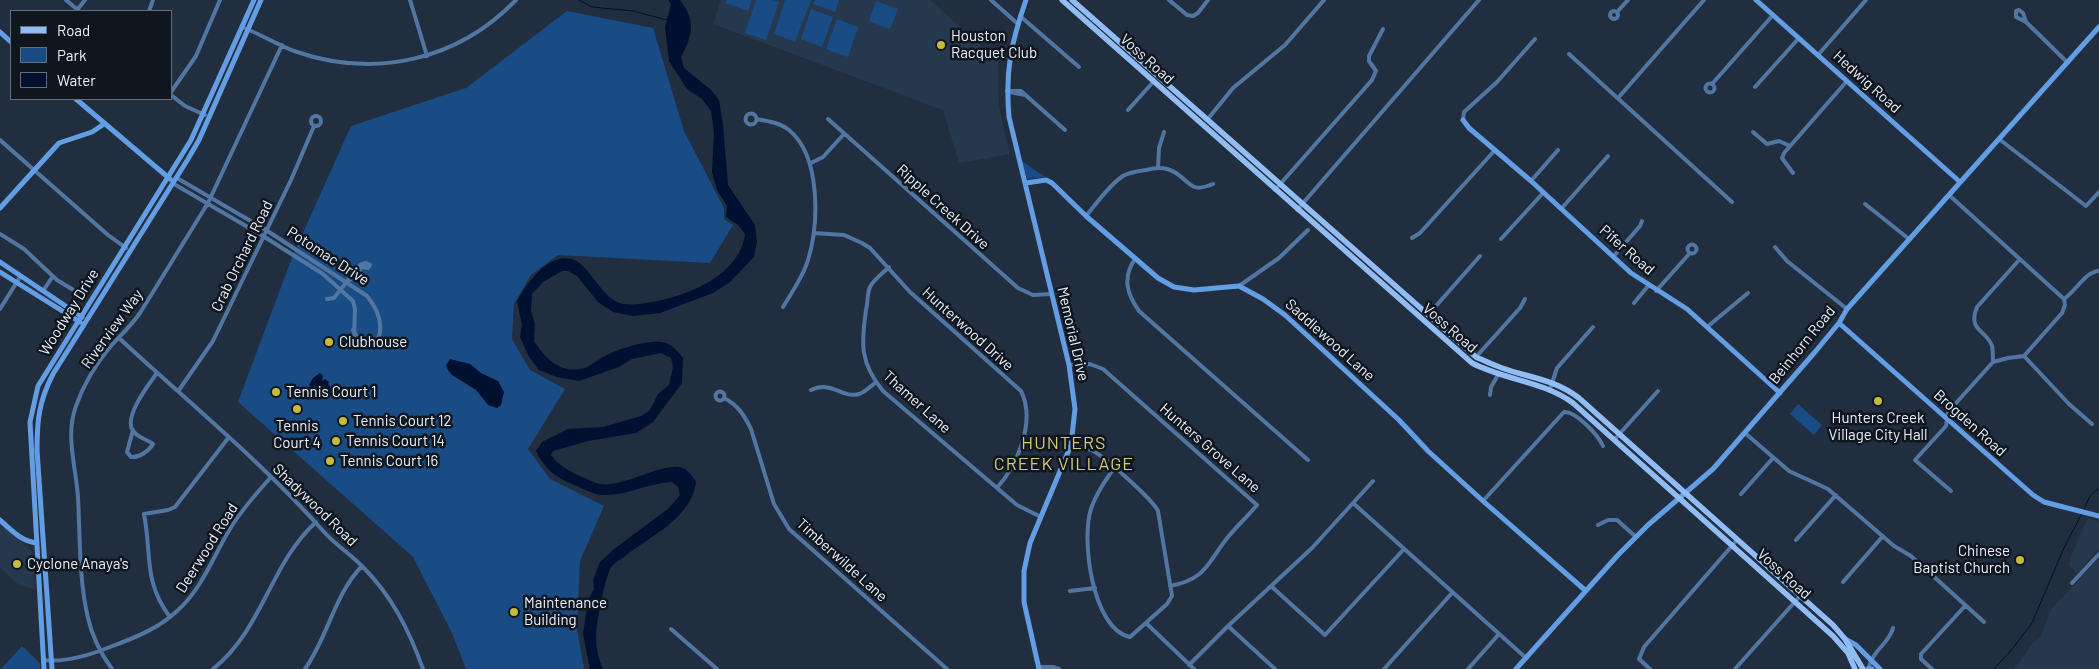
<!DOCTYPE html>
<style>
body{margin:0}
#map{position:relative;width:2099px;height:669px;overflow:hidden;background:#212e3f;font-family:Barlow,sans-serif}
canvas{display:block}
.legend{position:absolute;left:10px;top:10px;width:162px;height:90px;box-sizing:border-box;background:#10161e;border:1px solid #676e77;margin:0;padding:6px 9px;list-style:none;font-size:15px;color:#e9f2fd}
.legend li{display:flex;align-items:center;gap:10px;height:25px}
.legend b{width:25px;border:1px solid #676e77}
</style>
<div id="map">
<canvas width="2099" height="669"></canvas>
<ul class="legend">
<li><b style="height:6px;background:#91bdf4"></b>Road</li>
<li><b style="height:14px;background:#194b85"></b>Park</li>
<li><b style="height:14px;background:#001030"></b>Water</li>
</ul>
</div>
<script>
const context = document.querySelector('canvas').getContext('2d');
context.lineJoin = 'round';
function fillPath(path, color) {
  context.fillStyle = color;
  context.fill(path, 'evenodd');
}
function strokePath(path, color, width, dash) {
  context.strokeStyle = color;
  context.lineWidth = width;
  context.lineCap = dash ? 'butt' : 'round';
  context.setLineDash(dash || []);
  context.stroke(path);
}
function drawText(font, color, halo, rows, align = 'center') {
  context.font = font + ' Barlow,sans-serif';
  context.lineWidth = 5;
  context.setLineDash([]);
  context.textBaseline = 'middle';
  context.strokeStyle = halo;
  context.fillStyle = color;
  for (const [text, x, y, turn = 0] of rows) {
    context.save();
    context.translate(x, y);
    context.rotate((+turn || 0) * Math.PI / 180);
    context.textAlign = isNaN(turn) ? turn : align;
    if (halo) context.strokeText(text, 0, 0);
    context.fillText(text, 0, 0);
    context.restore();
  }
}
const built = new Path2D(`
 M721,0H930L998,60L999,107L1010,154L959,163L943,110L713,24Z
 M2088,518L2099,522V549L2077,573L2069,566L2071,556Z
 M0,523L32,551L35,590L18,584L0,568Z
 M2099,558V669H2014L2032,644L2041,636L2051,609Z`);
const green = new Path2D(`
 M726,0H752L748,11L725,3Z
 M756,0H772L779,2L766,40L745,33Z
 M785,0H811L795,42L774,34Z
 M815,0H839L835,12L813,4Z
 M876,1L898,9L890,29L869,21Z
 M811,9L833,17L822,47L801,39Z
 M567,11L653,28L684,131L724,208V219L733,225L710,263L558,255L531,275L514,304L512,339L530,370L565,389L528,449L550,479L604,506L580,561L577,629L584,669H466L452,633L413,557L238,402L293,255L351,126L466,88Z
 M837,19L858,27L848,57L826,49Z
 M1022,161L1045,177L1027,179Z
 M1798,404L1822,425L1814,435L1790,414Z
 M22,646L40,663V669H1Z`);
const water = new Path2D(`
 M668,0H680C696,21 693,35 681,57L684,68L711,90L719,100L723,125L728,185L755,225L757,242L754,257L730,282L713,293L660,313L633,316L613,312L598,302L577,276L568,271H562L543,282L532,294L531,311L535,324L534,341C546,360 563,376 587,367C593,364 598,360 603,357C616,349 652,338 666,343C674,346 678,352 683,358L682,383L653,422L636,433L588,441L553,451L551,455C558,465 570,472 582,477C588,479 594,483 600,484C624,488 664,461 683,468C689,471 693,477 696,482C692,518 650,536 624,557C620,560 612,564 610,569C604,584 602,598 599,613C595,634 594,649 603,669H590L583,634L588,600L594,589L593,580L600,562L614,549L669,508L680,495L678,487L672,482C648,483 626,496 602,495C592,494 582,488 572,484C556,478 543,467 536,451L542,442L568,429L603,427L641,416L650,410L658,394L669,385L673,367L671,358L661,353L632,359L619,367L579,381L557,377L539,370L529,357L520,337L522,325L517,301C526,285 547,253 571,259C588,263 599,292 615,301C626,307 641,304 652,302C688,296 740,275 745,234L738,225L726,217L727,206L717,190L712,172L714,132L711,111L702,99L687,89L669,61L665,27L671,4Z
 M450,359L470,364L481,373L498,381L504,392L501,405L497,408L488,405L476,390L452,375L448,370L446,365Z
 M320,373L323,376L322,381L325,379L329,382L328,384L331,388L326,393L322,391L319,392L316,389L317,385L313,388L309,385L313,378Z`);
const stream = new Path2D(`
 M579,0L592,7L633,11L667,20
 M2084,509L2090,496L2099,488
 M1994,669L2013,648L2032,623L2063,550L2082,513`);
const street = new Path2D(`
 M66,0L79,11
 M410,0L427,56
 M991,0L1018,24
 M1169,0L1187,15L1193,16L1198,13L1208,0
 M77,10L85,0
 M149,11L153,0
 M1610 15a4 4 0 1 1 8 0a4 4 0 1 1-8 0Z
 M1617,12L1628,0
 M1020,16L1079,67
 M2026,22L2016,17V11L2019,10L2023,13L2026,22L2067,62
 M242,27C260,34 276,44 294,51C374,79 457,61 516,0
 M1569,54L1732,202
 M1818,55L1866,0
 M1705.5 88a4.5 4.5 0 1 1 9 0a4.5 4.5 0 1 1-9 0Z
 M1712,84L1773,15
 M1755,87L1799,38
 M1007,91H1021L1065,130
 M171,92L196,56L220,0
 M1010,92L1025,95
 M171,95L185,106L205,115
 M1618,98L1704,0
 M1128,110L1154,81
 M745.5 119a5.5 5.5 0 1 1 11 0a5.5 5.5 0 1 1-11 0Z
 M311 121a5 5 0 1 1 10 0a5 5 0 1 1-10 0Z
 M757,119C768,121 780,123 789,130C821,156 819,224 808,260C803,277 792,292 783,307
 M828,119L1018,288L1033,295L1051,294
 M1207,120L1233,88L1285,45L1324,0
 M1463,120L1464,112L1497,82L1535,39
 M1753,132L1767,144L1779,141L1790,146
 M1999,139L2086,206L2099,192
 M0,140L108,235L126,248
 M811,163L823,157L844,134
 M1158,168L1159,148L1164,132
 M1793,173L1782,158L1784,153L1847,81
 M177,178L266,230L367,296C377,308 383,322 379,337L373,344C364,344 357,338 353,330
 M1531,181L1558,150
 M174,184L263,236L323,274L353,301L355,309L354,338L360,345L368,344
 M1275,190L1372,80L1376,71L1369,61V56L1383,29
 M1949,195L2064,299L2065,305L2062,313L2024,356L2008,358L1993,362
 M1865,204L1909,239
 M1561,209L1608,156
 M1297,210L1479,0
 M1086,216C1097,203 1109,185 1123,176C1130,172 1139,171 1146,170C1156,167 1167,167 1176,173C1192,184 1191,193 1213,184
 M814,233L844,235L862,243L870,248L910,292L1021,391C1036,421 1018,464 997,488
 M0,234L24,249L57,280L85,297
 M1412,238L1420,233L1495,150
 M1501,239L1543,193
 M1687.5 249a4.5 4.5 0 1 1 9 0a4.5 4.5 0 1 1-9 0Z
 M1775,247L1787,261L1847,309
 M1613,257L1640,226L1642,221
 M1135,259C1122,278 1127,294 1139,311L1308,460
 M889,267C884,272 873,280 870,287C867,293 868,303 866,310C861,344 860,363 883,391L1017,505L1041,517
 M350,280L362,267L368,268L370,265
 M1239,286L1279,258L1308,230
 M43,291L53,276
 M1656,291L1690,253
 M327,299L334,298L360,265L366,263L370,265
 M2064,299C2075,292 2086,271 2099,271
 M1634,303L1648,286
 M0,309L20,277
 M1428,315L1480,256
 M1707,327L1748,293
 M119,338C188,402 262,462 325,533C336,545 350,554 362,566C392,596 409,630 423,669
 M2024,356L2069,404L2092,424
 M1476,357L1520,308L1525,299
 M1069,365L1090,364L1103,369L1257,505C1248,516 1237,526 1228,537C1207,563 1207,579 1170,586
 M1550,389L1557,368L1593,327
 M179,390L213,341L291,180L314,126
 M811,390C831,380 843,399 859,394C865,392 871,386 876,382
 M715.5 396a4.5 4.5 0 1 1 9 0a4.5 4.5 0 1 1-9 0Z
 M1490,395L1491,387L1498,375
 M724,398C738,405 744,415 751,429L774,504L789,529L947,669
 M133,430L127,452L131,457C139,458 149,451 153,444C147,439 138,438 133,431C123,417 149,384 157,373
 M1745,433L1789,471L1828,489L1894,546L1911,556L1984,622
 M1614,440L1658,391
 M1071,445C1077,447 1085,447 1091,450C1103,455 1153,500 1158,511L1172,596L1167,604L1130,637C1092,629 1081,539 1091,509C1096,494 1105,481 1114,468
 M1951,491L1915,460L1946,426L1948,412L1993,362C1993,357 1993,351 1992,346C1987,330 1967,331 1977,307L2020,259
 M1741,494L1773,458
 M1483,501L1564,412C1576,411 1598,435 1603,446
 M1353,503L1526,658
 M1598,525L1608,520H1617L1636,537
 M1796,540L1836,495
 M1843,582L1883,536
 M2072,583L2099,554
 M1271,586L1325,635L1404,549
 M1070,591L1095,588
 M170,617C143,582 152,554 144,514L168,510L175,507L229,437
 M1146,623L1194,669
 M1228,626L1275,669
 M671,629L717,669
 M44,660C66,663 90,655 110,647C134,638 158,629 177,611C200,591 212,560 227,534C239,513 255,495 271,477
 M1189,665L1228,626L1312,548L1373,481
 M1038,667H1053L1059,669
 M112,669C101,654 92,636 88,618C79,581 80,535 78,497C76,467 65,436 76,406C83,386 96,364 110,347C120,336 131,326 140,313L208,203L282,45
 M213,669C263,629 270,564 316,522
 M305,669C328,637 334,595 362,566
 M1384,669L1452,593
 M1468,669L1499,634
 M1650,669L1639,659L1644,647L1737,540
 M1735,669L1800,596
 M1868,669C1874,648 1889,644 1893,628
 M1932,669L1921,659V654L1965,606`);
const secondary = new Path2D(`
 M1026,0C1011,43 1005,71 1009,117L1069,365L1075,409L1071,445L1030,543L1024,571V602L1039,669
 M1756,0L1960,182
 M0,32L11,42
 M76,99L170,179
 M1463,120L1469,128L1531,181L1631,273L1687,309L1780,393
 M1026,183L1046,180L1052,183L1086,216L1158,278L1174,287L1194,290L1239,286L1263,299L1285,315L1399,420L1428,451L1483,501L1586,591
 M0,208L59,143L92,132L104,124
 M0,262L82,317
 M0,272L80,322
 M1839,323L2033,495L2044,502L2099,516
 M0,520C11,530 22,542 37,543
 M1845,639L1856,645L1880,669
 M44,669L30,422L38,386L191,140L254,0
 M52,669L37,450C37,420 39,401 53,374L188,159L199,140L261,0
 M1516,669L1618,555L1648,525L1713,469L1815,352L1839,323L1847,309L2099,27
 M1868,669H1872`);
const primary = new Path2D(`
 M1062,0L1472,363C1504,380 1543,381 1573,403L1833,636L1848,653L1855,669
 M1072,0L1476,357C1485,361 1493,365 1502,368C1530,378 1554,379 1579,398L1833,625L1845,639L1863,669`);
const markers = [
 [941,45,5,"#c6bb3c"],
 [329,342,5,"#c6bb3c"],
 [276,392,5,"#c6bb3c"],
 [1878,401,5,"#c6bb3c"],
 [297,409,5,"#c6bb3c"],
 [343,421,5,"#c6bb3c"],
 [336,441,5,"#c6bb3c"],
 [330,461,5,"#c6bb3c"],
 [2020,560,5,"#c6bb3c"],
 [17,564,5,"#c6bb3c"],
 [514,612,5,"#c6bb3c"]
];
const poiNames = [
 ["Houston",951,36],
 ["Racquet Club",951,53],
 ["Clubhouse",339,342],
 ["Tennis Court 1",286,392],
 ["Hunters Creek",1878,418,"center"],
 ["Village City Hall",1878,435,"center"],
 ["Tennis Court 12",353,421],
 ["Tennis",297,426,"center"],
 ["Court 4",297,443,"center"],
 ["Tennis Court 14",346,441],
 ["Tennis Court 16",340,461],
 ["Chinese",2010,551,"right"],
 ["Baptist Church",2010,568,"right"],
 ["Cyclone Anaya's",27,564],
 ["Maintenance",524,603],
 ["Building",524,620]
];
const streetNames = [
 ["Voss Road",1147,59,42],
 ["Hedwig Road",1867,82,42],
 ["Ripple Creek Drive",943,207,42],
 ["Pifer Road",1627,250,41],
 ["Crab Orchard Road",242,256,-64],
 ["Potomac Drive",328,256,33],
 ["Woodway Drive",69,312,-58],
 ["Voss Road",1450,328,41],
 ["Riverview Way",112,329,-54],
 ["Hunterwood Drive",968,329,42],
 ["Memorial Drive",1073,334,77],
 ["Saddlewood Lane",1330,340,42],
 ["Beinhorn Road",1802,345,-51],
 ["Thamer Lane",917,402,42],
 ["Brogden Road",1970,423,42],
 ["Hunters Grove Lane",1210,448,41],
 ["Shadywood Road",315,505,44],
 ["Deerwood Road",207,548,-58],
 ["Timberwilde Lane",842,560,42],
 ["Voss Road",1784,574,42]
];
const quarterNames = [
 ["HUNTERS",1064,443],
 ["CREEK VILLAGE",1064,464]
];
fillPath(built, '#26384e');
fillPath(green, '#194b85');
fillPath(water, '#001030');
strokePath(stream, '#001030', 1);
strokePath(street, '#5276a2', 4);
strokePath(secondary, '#639ee5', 5);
strokePath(primary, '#91bdf4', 5.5);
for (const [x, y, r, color] of markers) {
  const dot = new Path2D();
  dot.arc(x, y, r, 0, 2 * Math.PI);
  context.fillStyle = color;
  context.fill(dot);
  strokePath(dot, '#10161e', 2);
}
drawText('15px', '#e9f2fd', '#10161e', poiNames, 'left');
drawText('15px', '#e9f2fd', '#10161e', streetNames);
context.letterSpacing = '1px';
drawText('18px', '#d2cc7d', '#10161e', quarterNames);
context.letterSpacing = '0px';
</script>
